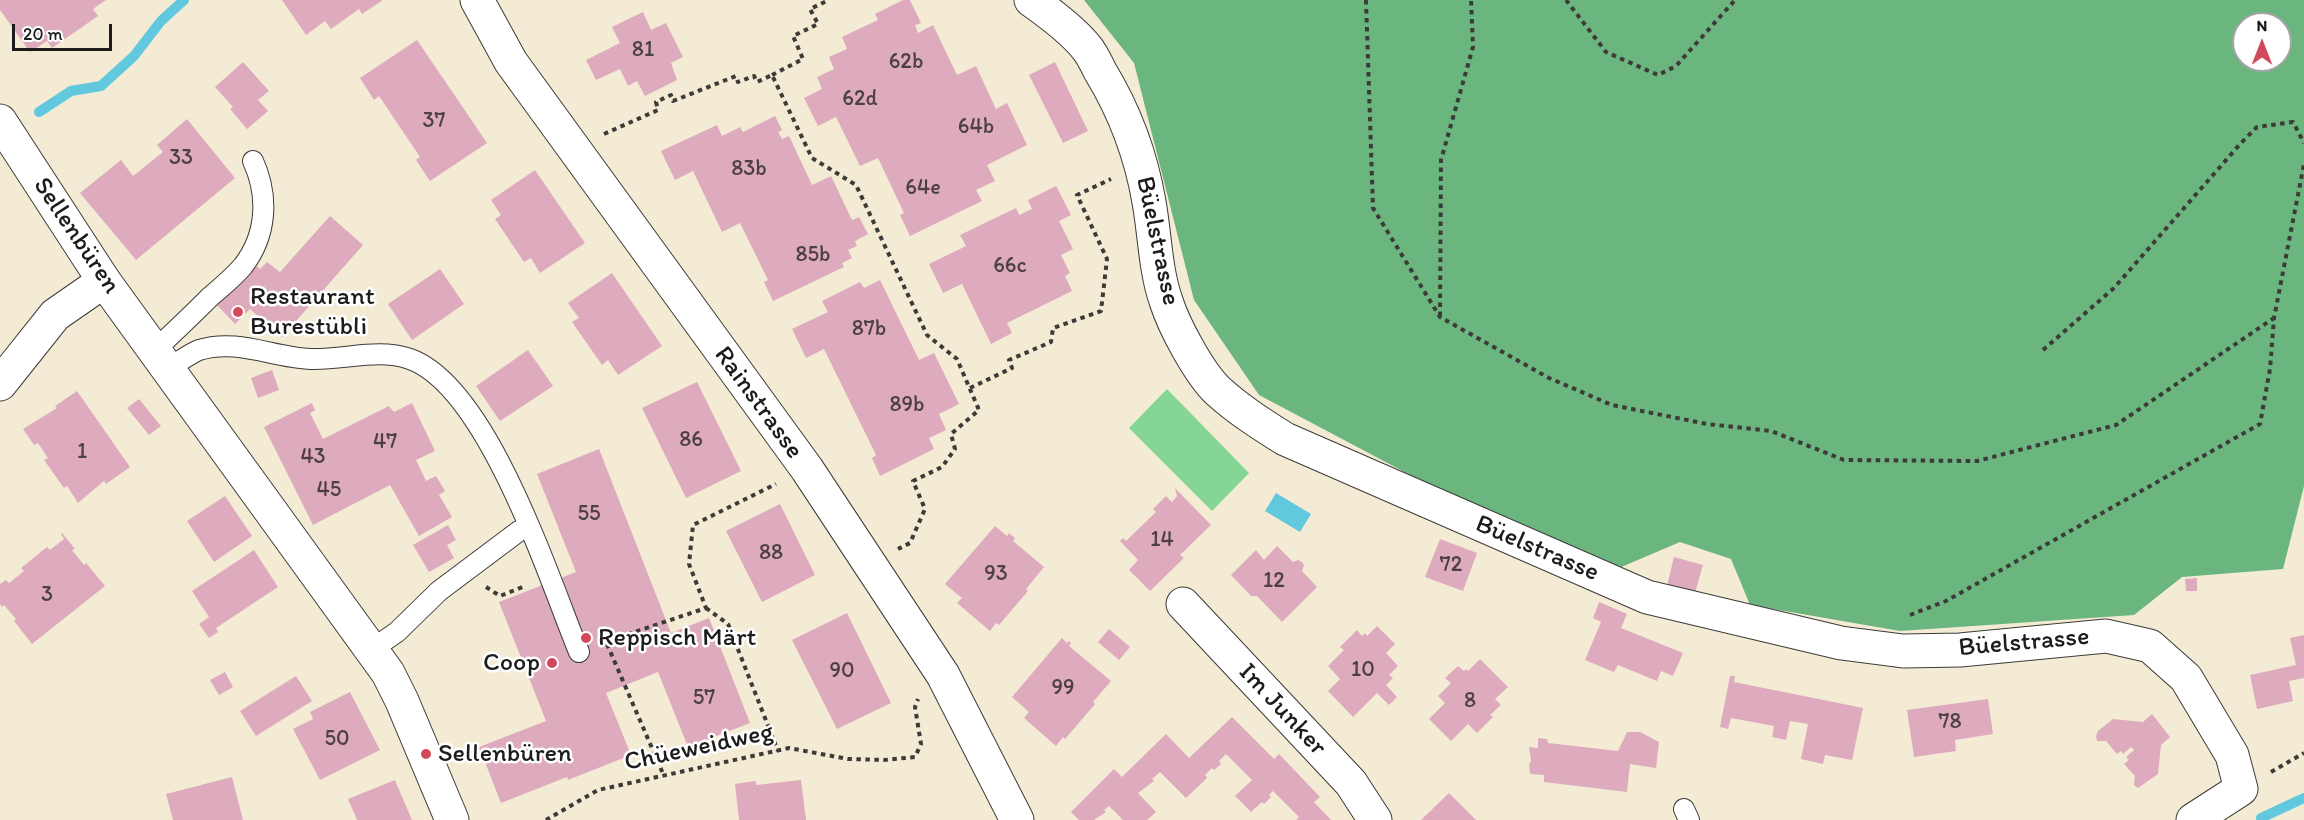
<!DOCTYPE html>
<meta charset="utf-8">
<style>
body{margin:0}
#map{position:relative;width:2304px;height:820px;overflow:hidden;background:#f4ebd5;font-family:Itim,sans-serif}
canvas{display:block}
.north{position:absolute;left:2232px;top:12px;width:60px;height:60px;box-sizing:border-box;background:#fff;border:2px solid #a4a4a4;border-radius:50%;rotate:0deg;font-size:16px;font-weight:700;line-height:24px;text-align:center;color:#1c1c1c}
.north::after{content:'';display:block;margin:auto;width:21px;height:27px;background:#d1495b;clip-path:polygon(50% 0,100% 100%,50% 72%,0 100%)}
.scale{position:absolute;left:12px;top:24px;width:100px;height:27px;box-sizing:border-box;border:3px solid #1c1c1c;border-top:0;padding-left:8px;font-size:18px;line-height:21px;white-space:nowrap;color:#1c1c1c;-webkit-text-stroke:4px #fff;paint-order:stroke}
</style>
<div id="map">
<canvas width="2304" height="820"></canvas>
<div class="north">N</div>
<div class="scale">20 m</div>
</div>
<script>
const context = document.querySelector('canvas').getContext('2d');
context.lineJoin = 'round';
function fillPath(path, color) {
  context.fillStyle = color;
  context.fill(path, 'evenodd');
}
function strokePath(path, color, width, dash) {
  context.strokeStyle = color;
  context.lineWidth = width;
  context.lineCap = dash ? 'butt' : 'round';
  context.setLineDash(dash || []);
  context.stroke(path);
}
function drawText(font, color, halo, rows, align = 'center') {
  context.font = font + ' Itim,sans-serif';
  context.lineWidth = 5;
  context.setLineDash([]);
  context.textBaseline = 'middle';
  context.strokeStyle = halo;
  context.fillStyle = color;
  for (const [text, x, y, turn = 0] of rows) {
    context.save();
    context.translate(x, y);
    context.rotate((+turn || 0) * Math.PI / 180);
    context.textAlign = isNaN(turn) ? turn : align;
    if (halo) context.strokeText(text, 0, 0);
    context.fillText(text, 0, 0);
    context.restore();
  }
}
const green = new Path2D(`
 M1167,389L1249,473L1212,511L1129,428Z`);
const forest = new Path2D(`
 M1084,0H2304V486L2283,569L2182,577L2134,615L1900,631L1750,605L1731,559L1680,542L1612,571L1412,476L1259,395L1194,300L1134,63ZM2244,24H2280V60H2244Z`);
const water = new Path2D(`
 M1276,493L1311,514L1300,532L1265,511Z`);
const stream = new Path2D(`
 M39,112L71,91L101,86L134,56L161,21L184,0
 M2261,818L2304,798`);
const building = new Path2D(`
 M0,0H106L93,9L98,16L52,48L47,41L30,52L0,10Z
 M282,0H383L362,14L359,9L331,29L325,21L306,35Z
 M903,0H910L921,23L915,25L918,33L933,25L957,75L976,66L996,109L1007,103L1027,145L987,165L995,181L976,190L982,201L910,236L900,215L904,213L878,158L860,166L836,117L818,126L804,98L822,89L817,77L834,69L829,57L847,49L842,37L878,20L875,14Z
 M643,12L651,30L666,23L683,57L671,63L677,80L645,96L637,81L628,86L620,69L596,80L586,60L620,43L612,27Z
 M417,40L487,143L430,181L416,160L420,157L379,96L374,100L360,78Z
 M243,62L269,91L258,100L268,111L247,129L230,109L233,107L215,87Z
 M1055,62L1088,131L1063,143L1029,75Z
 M775,116L782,130L778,132L782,139L789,136L812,185L831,176L852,220L859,217L868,234L855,241L857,246L848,250L852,258L842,263L844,267L773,301L764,282L768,280L740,223L722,232L693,171L675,180L661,151L717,125L722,136L740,127L743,132Z
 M187,119L235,178L136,260L80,193L121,160L133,176L163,152L157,145Z
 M535,170L585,243L540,273L531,258L524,262L495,219L501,215L491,200Z
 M1056,186L1071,215L1059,221L1073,249L1061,255L1070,273L1065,276L1072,291L1007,323L1012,333L991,344L962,284L943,293L929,264L966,246L960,235L1016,208L1019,215L1032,209L1028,200Z
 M330,216L363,245L282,337L250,309L235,324L216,304L257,266L260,269L267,262L280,272Z
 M440,269L464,304L412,340L388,304Z
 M612,273L662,346L618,375L608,360L602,365L572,322L579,318L568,303Z
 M880,280L919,360L934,353L959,404L939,414L946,430L929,438L934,449L880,476L872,458L876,455L824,349L806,358L792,329L828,312L822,301L860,282L864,288Z
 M528,350L553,386L500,421L476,386Z
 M272,370L279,390L258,398L251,378Z
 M697,382L741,471L686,498L642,408Z
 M77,391L130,467L106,484L104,481L78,503L67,486L64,488L44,460L48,458L38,443L34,445L23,429L57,408L55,406Z
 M139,399L161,426L149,435L127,408Z
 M312,403L315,410L310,413L323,439L389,406L394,412L412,403L435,451L416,460L426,481L436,476L445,491L439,495L452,517L419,536L390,485L313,525L264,427Z
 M599,449L671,633L709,618L750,723L688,747L658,672L606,693L631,755L568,780L567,777L501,803L479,747L546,721L499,602L576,572L537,474Z
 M1175,488L1211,525L1180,555L1184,558L1150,591L1129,570L1138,560L1120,541L1123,538L1126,541L1156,512L1153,509L1166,496L1172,502L1177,496Z
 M225,496L252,536L214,562L187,521Z
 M780,504L815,575L762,602L726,531Z
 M448,525L456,540L447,545L454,558L429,572L413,545Z
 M995,526L1007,536L1009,533L1015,538L1013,541L1044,567L1026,589L1028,591L999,625L996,623L990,631L957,603L962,598L945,584Z
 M62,533L75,549L72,550L84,565L86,563L105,586L32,644L14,621L16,619L4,605L2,607L0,604V584L6,580L9,583L24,571L21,568L47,547L50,550L64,539L61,534Z
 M1440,539L1477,553L1463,591L1425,577Z
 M1277,546L1293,562L1298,560L1302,562L1304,565L1302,571L1317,587L1282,622L1257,596H1251L1231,575L1256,550L1264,560Z
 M254,550L278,587L216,628L218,632L209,638L199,624L209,617L192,591Z
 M1674,557L1703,565L1695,593L1667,586Z
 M2197,578V591H2186L2185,579Z
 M1599,602L1627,614L1621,628L1683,653L1673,676L1661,671L1657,681L1618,665L1614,672L1585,660L1601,622L1593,618Z
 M847,613L891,703L837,729L792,640Z
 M1377,626L1395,644L1386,653L1398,666L1389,675L1393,678L1386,685L1397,697L1389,705L1377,693L1353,717L1328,691L1340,679L1328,666L1344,650L1340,647L1357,630L1362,636L1365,633L1367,636Z
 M1109,629L1130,647L1119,660L1098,642Z
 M2304,635V678L2289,681L2293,701L2257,709L2250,675L2296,665L2290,638Z
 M1062,638L1067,643L1069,641L1071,643L1069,646L1111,681L1093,702L1095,704L1065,739L1063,737L1056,746L1024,718L1029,712L1012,697Z
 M1480,659L1508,687L1495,699L1501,705L1490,715L1493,717L1477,733L1468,724L1451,741L1429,719L1445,703L1438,696L1451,683L1445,678L1458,666L1464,671L1466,669L1468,671Z
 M225,672L233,687L219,695L210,680Z
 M296,676L312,701L256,736L240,711Z
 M1730,676H1735L1734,682L1863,708L1852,760L1825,755L1823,764L1801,759L1808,724L1790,721L1786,740L1772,737L1774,726L1731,718L1728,729L1720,727Z
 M350,692L380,750L320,780L293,729L313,719L310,712Z
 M1988,699L1993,734L1955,740L1956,751L1914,757L1907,710Z
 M2152,714L2170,737L2161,745L2158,774L2138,788L2134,785L2135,776L2124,764L2129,760L2126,757L2134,750L2131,747L2123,754L2121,751L2117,754L2106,741H2097L2096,736L2098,731L2113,719L2143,722Z
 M1232,717L1274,759L1279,754L1320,797L1314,802L1331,820H1296L1299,817L1273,791L1269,795L1271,797L1264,804L1262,802L1251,812L1235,796L1252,780L1226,754L1219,761L1221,764L1214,770L1212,768L1205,775L1207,778L1186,798L1160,772L1152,779L1154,781L1138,793L1156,812L1147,820H1123L1109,806L1104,810L1106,812L1094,820H1079L1071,812L1114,769L1122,777L1166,734L1189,758Z
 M1627,732H1640L1659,742L1656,768L1630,764L1627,792L1544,782V775L1530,774L1529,765L1531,761L1529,747L1538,748V738L1547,739L1548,743L1618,751Z
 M232,777L243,820H173L166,794Z
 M395,780L412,820H357L348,799Z
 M801,780L806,820H739L735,784L756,781V785Z
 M1449,793L1476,820H1421Z`);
const path = new Path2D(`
 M1366,0L1373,208L1440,317L1549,378L1612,405L1707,424L1771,431L1844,460L1977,461L2116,425L2274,318
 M1566,0L1606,52L1658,75L1676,66L1735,0
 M772,75L803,59L793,36L818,24L810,9L829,0
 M604,134L658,110L656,102L671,95L673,101L736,76L738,82L754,76L757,82L772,75L812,158L856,185L927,335L957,359L979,410L951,434L955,449L942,467L913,481L925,509L910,543L898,549
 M1440,316L1441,160L1473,47L1471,0
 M2043,350L2114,288L2241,143L2257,127L2293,122L2304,143
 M970,388L1012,368L1009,360L1051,342L1053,328L1101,311L1107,259L1077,195L1111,179
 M486,587L500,596L525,586
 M706,608L728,624L778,751
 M1910,615L1946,601L2260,424L2270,369L2274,318L2304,164
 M602,643L706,608L689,564L693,525L776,484
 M607,644L664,776
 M2271,772L2304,753
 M546,820L598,790L789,748L848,759L884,760L915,757L921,744L915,707L918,699`);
const service = new Path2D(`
 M155,350C173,333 191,316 209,298C220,288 233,278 243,266C267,235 269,196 253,161
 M168,368C178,363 189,354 199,350C238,338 273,358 311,359C345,360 378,348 410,359C488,387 549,579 579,652
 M371,650L397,632L439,591L519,531
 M1684,809L1689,820`);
const minor = new Path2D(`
 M477,0L511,62L807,469L943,675L1017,820
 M1031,0C1048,12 1073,31 1086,47C1092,54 1096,63 1100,71C1125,112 1141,155 1149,202C1155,235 1155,269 1166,301C1174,326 1199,373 1218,391C1239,410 1261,424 1285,439L1647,597L1841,643L1903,651L1960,650L2106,636L2150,646L2186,678L2232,755L2241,789L2193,820
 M0,384L55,315L104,281
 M1183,604L1351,783L1375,820`);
const secondary = new Path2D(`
 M0,121L104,281L388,673L402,701L452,820`);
const markers = [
 [238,312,6,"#d1495b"],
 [586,638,6,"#d1495b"],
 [552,663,6,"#d1495b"],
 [426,754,6,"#d1495b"]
];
const numberNames = [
 ["81",643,50],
 ["62b",906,62],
 ["62d",860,99],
 ["37",434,121],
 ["64b",976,127],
 ["33",181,158],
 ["83b",749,169],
 ["64e",923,188],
 ["85b",813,255],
 ["66c",1010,266],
 ["87b",869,329],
 ["89b",907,405],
 ["86",691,440],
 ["47",385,442],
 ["1",82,452],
 ["43",313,457],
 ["45",329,490],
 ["55",589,514],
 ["14",1162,540],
 ["88",771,553],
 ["72",1451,565],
 ["93",996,574],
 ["12",1274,581],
 ["3",47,595],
 ["10",1363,670],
 ["90",842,671],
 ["99",1063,688],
 ["57",704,698],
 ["8",1470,701],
 ["78",1950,722],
 ["50",337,739]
];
const streetNames = [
 ["Sellenbüren",76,236,56],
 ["Büelstrasse",1157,241,78],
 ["Rainstrasse",758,403,54],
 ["Büelstrasse",1537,549,23],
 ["Büelstrasse",2024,643,-5],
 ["Im Junker",1282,710,47],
 ["Chüeweidweg",699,748,-12]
];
const poiNames = [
 ["Restaurant",250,297],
 ["Burestübli",250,327],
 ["Reppisch Märt",598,638],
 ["Coop",540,663,"right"],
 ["Sellenbüren",438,754]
];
fillPath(green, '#84d596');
fillPath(forest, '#6bb67f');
fillPath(water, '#61c8de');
strokePath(stream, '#61c8de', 10);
fillPath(building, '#deaabd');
strokePath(service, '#3c3b38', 22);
strokePath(minor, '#3c3b38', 35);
strokePath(secondary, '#3c3b38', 35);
strokePath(path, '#3c3b38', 4, [4.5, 4.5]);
strokePath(service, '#fff', 20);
strokePath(minor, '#fff', 33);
strokePath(secondary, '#fff', 33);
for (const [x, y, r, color] of markers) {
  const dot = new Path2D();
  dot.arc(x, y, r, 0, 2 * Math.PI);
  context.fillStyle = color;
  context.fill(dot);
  strokePath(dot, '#fff', 2);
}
drawText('22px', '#4c4044', null, numberNames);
drawText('26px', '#1c1c1c', '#fff', streetNames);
drawText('26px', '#1c1c1c', '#fff', poiNames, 'left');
</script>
